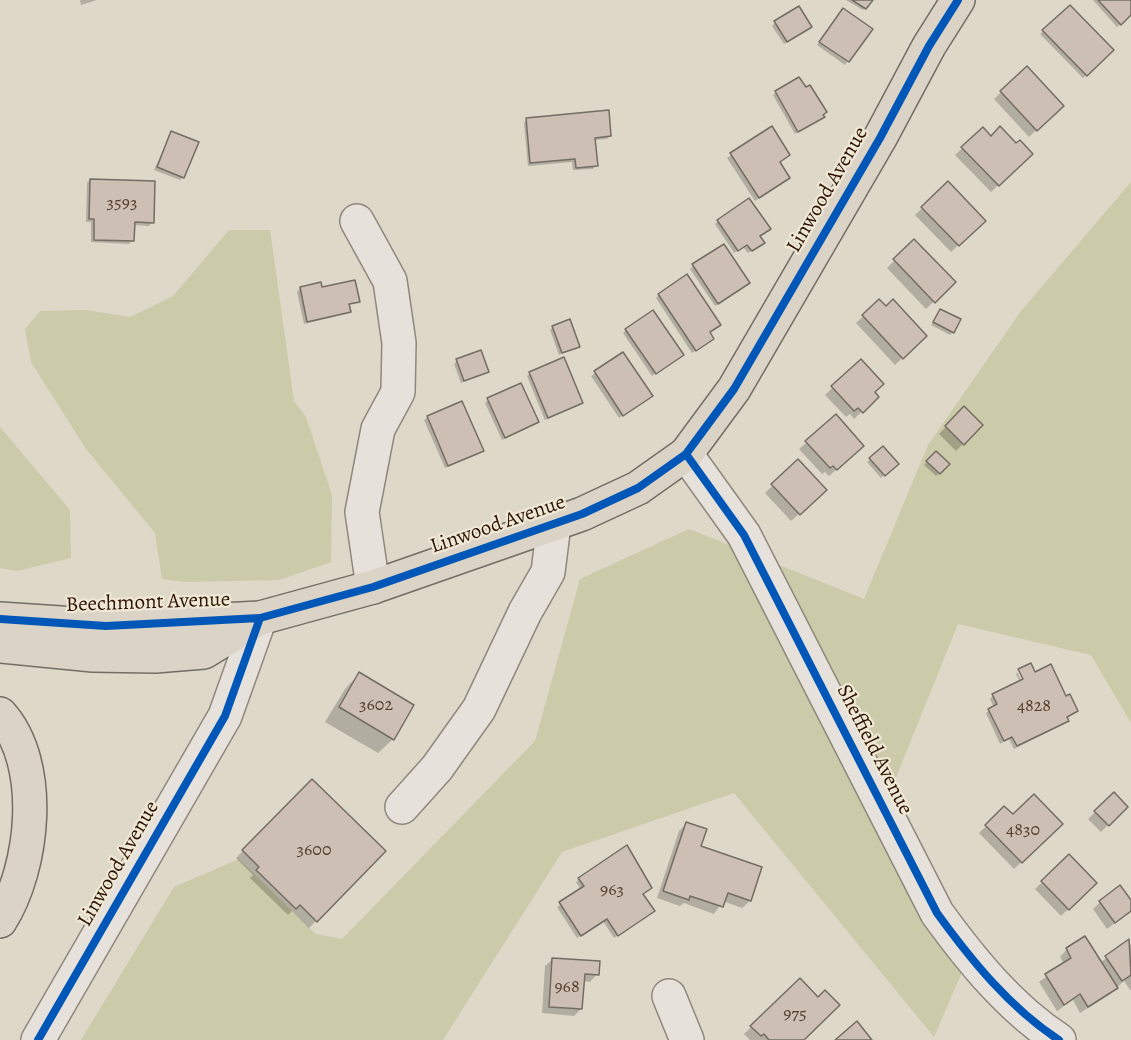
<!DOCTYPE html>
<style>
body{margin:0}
canvas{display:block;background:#ded8c9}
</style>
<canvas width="1131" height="1040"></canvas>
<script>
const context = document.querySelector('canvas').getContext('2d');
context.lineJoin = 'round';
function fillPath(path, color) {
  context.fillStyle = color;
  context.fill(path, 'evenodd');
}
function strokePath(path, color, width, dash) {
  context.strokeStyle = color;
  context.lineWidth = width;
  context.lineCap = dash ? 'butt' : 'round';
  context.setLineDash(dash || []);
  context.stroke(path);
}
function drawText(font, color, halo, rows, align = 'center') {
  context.font = font + ' Alegreya,serif';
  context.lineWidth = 4.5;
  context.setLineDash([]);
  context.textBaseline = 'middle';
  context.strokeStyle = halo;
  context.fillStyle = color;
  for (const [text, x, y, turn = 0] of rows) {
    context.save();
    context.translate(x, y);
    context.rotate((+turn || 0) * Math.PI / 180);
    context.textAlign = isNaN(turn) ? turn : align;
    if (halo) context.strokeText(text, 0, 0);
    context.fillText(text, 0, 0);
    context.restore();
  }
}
const green = new Path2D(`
 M1131,182V723L1091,655L958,624L884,807L969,956L934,1037L734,793L562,852L443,1040H81L174,887L239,859L316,934L342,939L535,741L580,579L689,529L864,599L928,445L1021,311Z
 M229,230H270L294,401L306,417L332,495L331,562L279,580L185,582L162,579L155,533L86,449L31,362L25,329L40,311L86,310L130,317L173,296Z
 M0,427L70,510L71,558L17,571L0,568Z`);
const shadow = new Path2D(`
 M80,0H97L81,5Z
 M846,0H871L863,10Z
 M1093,0H1131V15L1117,27Z
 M1070,7L1112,50L1083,78L1040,34Z
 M840,13L871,29L845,65L817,45Z
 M775,23L807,30L784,44L772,26Z
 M1027,68L1062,105L1029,137L994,99Z
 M776,92L822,115L823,117L795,134L773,95Z
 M527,120L610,136L607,139L594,140L596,165L593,169L573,170L572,162L528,166L524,123Z
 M772,128L778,163L789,178L755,201L727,158Z
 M982,129L991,138L1016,146L1031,154L991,192L955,155Z
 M171,133L183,177L180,180L154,170Z
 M90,180L152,222L149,226L133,225L132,241L129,244L91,242V222H86L87,183Z
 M948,183L983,222L951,252L915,215Z
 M718,221L758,237L759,246L748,253L743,247L734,253L715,224Z
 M914,241L954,282L926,309L887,268Z
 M693,266L748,283L715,306L690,269Z
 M300,288L321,289L358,301L348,306L349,311L346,314L304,324L297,292Z
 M659,295L708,333L709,342L692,353L656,298Z
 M879,301L925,336L895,365L856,323Z
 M940,310L953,332L950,335L931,325Z
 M553,327L578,346L559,355L550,330Z
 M626,330L679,358L652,376L623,333Z
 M623,354L647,399L619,418L591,376Z
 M457,361L487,371L461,383L454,364Z
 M860,361L873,392L870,404L854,419L850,414L846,417L825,395Z
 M530,373L581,403L545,420L527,376Z
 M488,400L538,422L502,440L485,403Z
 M964,408L981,425L956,451L939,434Z
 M428,417L482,451L445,468L424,420Z
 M807,442L855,453L829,476L825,472L822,474L799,449Z
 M883,448L896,463L881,478L867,462Z
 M936,453L948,464L936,476L924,465Z
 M798,461L818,497L791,521L765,493Z
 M1017,672L1025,687L1035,674L1066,698L1076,711L1066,718L1064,724L1014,749L1009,739L1000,744L986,713L994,707L990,699L993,695L1020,682L1016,674Z
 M359,674L393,739L378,753L325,722L345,689Z
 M312,781L384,851L309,928L292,911L288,915L250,878L253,875L236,858Z
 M1114,794L1126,807L1101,832L1088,819Z
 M1004,808L1012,816L1061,824L1014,869L979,833Z
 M686,824L699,847L761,868L750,901L742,908L723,901L714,914L684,903L680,906L657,898L679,831Z
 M1069,856L1095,883L1061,916L1035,889Z
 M579,879L650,888L642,895L650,914L614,938L603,921L577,938L557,907L581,890L576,882Z
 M1100,902H1131V911L1107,929L1093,909Z
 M1128,941L1131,945V991L1124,981L1109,995L1080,1013L1073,1000L1057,1011L1039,982L1064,964L1060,957L1067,949L1100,963Z
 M553,959L597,974L590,982L583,981L581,1009L574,1016L542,1013L545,966Z
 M800,980L802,1040H750L744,1034Z`);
const building = new Path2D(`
 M852,0H873L866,9Z
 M1098,0H1131V15L1121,25Z
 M1070,5L1114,50L1087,76L1042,30Z
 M799,6L812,27L787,42L774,21Z
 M843,8L873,29L849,62L819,42Z
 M1027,66L1064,106L1037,131L1000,91Z
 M799,77L806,87L810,85L827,112L823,115L825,117L798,132L775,91Z
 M609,110L611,136L595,138L598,166L576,168L575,159L530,163L526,118Z
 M772,126L790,155L780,162L790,178L759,198L730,153Z
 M1000,126L1016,143L1020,140L1033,154L999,186L961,147L983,127L991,136Z
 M171,131L199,142L184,178L157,167Z
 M90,179L155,181L154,223L135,222L134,241L94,240V219H89Z
 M948,181L986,221L959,246L921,207Z
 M749,198L771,229L760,236L765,243L752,251L747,245L738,251L717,220Z
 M914,239L956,282L935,303L893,259Z
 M724,244L750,283L718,304L692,264Z
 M687,274L721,325L710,332L714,339L696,351L658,294Z
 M355,280L360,302L349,304L351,312L307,322L300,287L321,282L322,287Z
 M879,299L886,306L893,299L927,336L903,359L862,315Z
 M940,309L961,319L954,333L933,322Z
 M653,310L684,355L656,374L625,329Z
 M570,319L580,347L562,353L552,326Z
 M481,350L489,372L464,381L456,359Z
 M623,352L653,396L623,416L594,371Z
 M564,357L583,403L548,418L529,372Z
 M861,359L884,384L875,392L879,397L863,413L858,408L854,411L831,386Z
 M521,383L539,422L505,438L487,398Z
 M462,401L484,451L448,466L427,416Z
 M964,406L983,425L964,445L945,426Z
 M836,414L864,446L837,470L833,466L830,468L805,441Z
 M883,446L899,464L885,476L869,458Z
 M936,451L950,464L940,474L926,461Z
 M798,459L827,490L800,515L771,484Z
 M1031,663L1035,672L1051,664L1066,696L1070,694L1078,711L1067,717L1069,721L1017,746L1012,737L1004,741L988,709L997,704L992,694L1023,679L1018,669Z
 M359,672L414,705L394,740L339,707Z
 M312,779L386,851L317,922L300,905L296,909L256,870L259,867L242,850Z
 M1114,792L1128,807L1109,826L1094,811Z
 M1034,794L1063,824L1022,863L985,825L1004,806L1013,814Z
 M686,822L707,829L701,846L762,867L751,901L728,893L723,907L690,896L689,900L663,891Z
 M627,845L652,888L643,894L655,911L618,936L607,919L581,936L559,902L584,886L578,878Z
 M1069,854L1097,883L1069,910L1041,881Z
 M1120,885L1131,900V911L1115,923L1099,901Z
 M1085,936L1118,988L1088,1007L1080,994L1064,1005L1045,974L1071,958L1066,948Z
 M1129,939L1131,975L1122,981L1105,956Z
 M552,958L600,961L599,975L585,974L582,1009L549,1007Z
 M800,978L818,997L825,990L840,1005L804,1040H769L764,1034L761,1036L750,1026Z
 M857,1021L872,1040H835Z`);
const minor = new Path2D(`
 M357,221L390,281L399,343L398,392L378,429L362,512L373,587
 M686,454L744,535L937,913C971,960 1010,1008 1059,1040
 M402,807L437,768L479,709L525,612L548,572L554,524
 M669,996L687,1040
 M38,1040L225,716L260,618`);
const major = new Path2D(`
 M0,619L106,626L260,618L373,587L582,514L638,488L686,454L734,389L880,138L929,46L958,0
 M0,646L93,655L155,656L204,652L258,619`);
const highway = new Path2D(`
 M0,714C45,763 34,868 0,921`);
const cycleway = new Path2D(`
 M686,454L744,535L937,913C971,960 1010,1008 1059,1040
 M0,619L106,626L260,618L373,587L582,514L638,488L686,454L734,389L880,138L929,46L958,0
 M38,1040L225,716L260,618`);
const numberNames = [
 ["3593",122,204],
 ["3602",376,706],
 ["4828",1034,707],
 ["4830",1023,831],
 ["3600",314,851],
 ["963",612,891],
 ["968",567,988],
 ["975",795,1015]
];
const streetNames = [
 ["Linwood Avenue",828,190,-60],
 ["Linwood Avenue",498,525,-19],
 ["Beechmont Avenue",148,603,-2],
 ["Sheffield Avenue",874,750,63],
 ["Linwood Avenue",119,864,-60]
];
fillPath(green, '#cbcaa9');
fillPath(shadow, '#0003');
fillPath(building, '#cdbfb4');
strokePath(building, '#746d63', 1.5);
strokePath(minor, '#8f887d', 36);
strokePath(major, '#746d63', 36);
strokePath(highway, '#746d63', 36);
strokePath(minor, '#e6e2db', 33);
strokePath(major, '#dad3c6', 33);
strokePath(highway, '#dad3c6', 33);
strokePath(cycleway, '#0057b8', 8);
drawText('18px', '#563f2e', null, numberNames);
drawText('21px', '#2d1300', '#efe8d6', streetNames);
</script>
